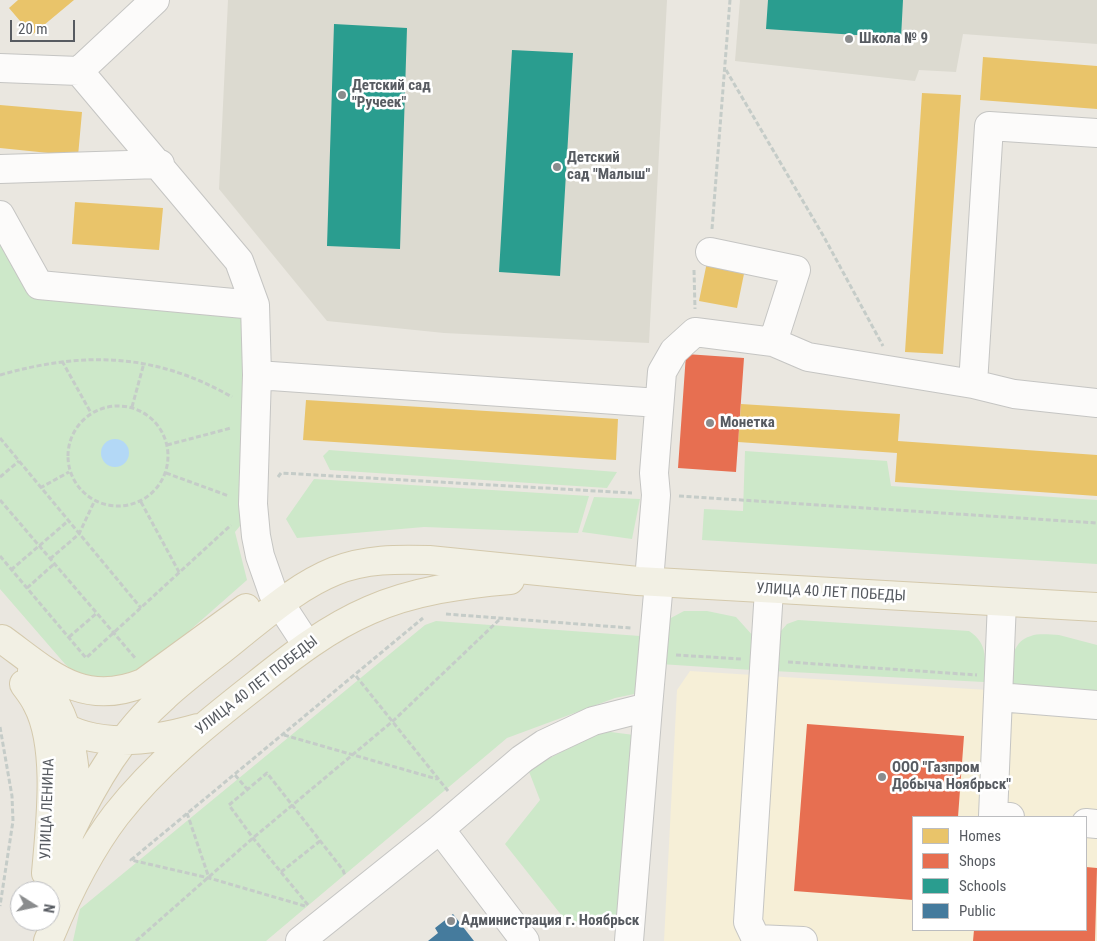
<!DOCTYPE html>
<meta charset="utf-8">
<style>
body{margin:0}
#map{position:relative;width:1097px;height:941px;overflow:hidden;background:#eae7e0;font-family:"Roboto Condensed",sans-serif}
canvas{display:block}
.legend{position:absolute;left:912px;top:816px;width:175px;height:115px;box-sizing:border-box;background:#fff;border:1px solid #bcbdc0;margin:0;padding:6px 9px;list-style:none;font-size:15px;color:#575b61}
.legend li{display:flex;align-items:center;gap:10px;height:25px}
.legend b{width:25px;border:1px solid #bcbdc0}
.north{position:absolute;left:10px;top:881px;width:50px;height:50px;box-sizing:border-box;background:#fff;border:1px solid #bcbdc0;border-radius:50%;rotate:100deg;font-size:14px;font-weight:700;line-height:20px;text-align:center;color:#575b61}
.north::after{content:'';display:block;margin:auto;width:18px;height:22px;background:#8a8c8d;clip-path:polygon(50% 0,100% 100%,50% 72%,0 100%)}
.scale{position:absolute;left:10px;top:20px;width:65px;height:22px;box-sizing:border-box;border:2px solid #575b61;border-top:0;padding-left:6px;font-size:15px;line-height:18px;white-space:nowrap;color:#575b61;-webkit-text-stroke:4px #fff;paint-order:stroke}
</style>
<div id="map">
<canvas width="1097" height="941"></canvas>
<ul class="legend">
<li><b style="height:14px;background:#e9c46a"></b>Homes</li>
<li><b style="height:14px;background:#e76f51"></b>Shops</li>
<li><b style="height:14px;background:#2a9d8f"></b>Schools</li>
<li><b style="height:14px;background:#457b9d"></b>Public</li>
</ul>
<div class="north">N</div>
<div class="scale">20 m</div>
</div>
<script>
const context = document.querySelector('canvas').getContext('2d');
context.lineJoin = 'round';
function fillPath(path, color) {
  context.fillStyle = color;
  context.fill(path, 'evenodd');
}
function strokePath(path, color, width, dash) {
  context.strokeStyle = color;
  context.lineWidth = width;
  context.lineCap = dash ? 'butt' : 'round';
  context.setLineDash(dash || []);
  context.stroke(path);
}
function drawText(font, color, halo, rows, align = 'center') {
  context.font = font + ' "Roboto Condensed",sans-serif';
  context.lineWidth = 5;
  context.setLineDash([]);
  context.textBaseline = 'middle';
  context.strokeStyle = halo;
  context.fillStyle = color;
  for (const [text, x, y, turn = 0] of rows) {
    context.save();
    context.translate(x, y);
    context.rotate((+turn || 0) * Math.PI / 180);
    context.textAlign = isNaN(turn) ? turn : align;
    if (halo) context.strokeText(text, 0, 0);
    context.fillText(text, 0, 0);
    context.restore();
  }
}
const commercial = new Path2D(`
 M690,671L1097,697V941H664L677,690ZM913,817H1086V930H913Z`);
const education = new Path2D(`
 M228,0H667L649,343L444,333L327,321L219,189Z
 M740,0H1097V44L963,34L956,72L919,70L915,81L735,61Z`);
const green = new Path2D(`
 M0,232L35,292L232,306L249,330V515L235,532L247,580L138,676L111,683L81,678L65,664L0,589Z
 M329,450L617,472L607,488L330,470L323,456Z
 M745,451L887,461L891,486L1097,500V564L702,540L704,509L743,511Z
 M314,479L589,496L578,533L424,527L297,538L286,519Z
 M594,497L640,499L632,539L582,532Z
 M684,611H707L736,617L754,637L752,670L660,664L669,619Z
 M798,620L969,631C989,644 985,661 984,682L773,671L774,639L787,624Z
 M436,621L640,636L646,653L644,692L615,698L507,738L266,941H73L80,909L425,625Z
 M1059,635L1097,645V691L1009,687C1010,669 1010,641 1031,636C1039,633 1051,635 1059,635Z
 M603,731L634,735L619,919L613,923L566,921L505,844L540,800L528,769Z`);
const water = new Path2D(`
 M101 453a14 14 0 1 1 28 0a14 14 0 1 1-28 0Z`);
const homes = new Path2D(`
 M18,0H74L32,35L9,8Z
 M983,57L1097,66V109L980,100Z
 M922,93L961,95L943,354L905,352Z
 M0,105L82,112L78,156L0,148Z
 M75,202L163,208L159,250L72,244Z
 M707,262L745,269L737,308L699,301Z
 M306,400L618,419L616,460L303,440Z
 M741,404L900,414L898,441L1097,455V496L895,482L897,453L738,442Z`);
const shops = new Path2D(`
 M686,354L744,358L736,472L678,468Z
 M807,724L964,736L958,817H913V900L794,891Z
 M1086,867L1097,868L1095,941H973L974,930H1086Z`);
const schools = new Path2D(`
 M768,0H903L901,38L766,29Z
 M334,24L407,28L400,249L327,246Z
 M512,50L573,53L560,276L499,272Z`);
const public = new Path2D(`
 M453,914L474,941H428L438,933L435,928Z`);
const path = new Path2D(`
 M726,70L824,237L883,346
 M712,229L730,0
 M694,270L695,309
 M62,361L91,413
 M0,375C84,351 155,353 232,397
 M68 456a50 50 0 1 1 100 0a50 50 0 1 1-100 0Z
 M132,407L144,363
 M0,438L141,608
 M167,445L231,428
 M166,473L229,496
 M0,477L19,461
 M278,477L281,473L632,493
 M40,488L69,472
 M679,496L1097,523
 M0,500L136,659
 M141,502L179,572
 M0,556L86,658L231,525
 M50,559L79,534L94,502
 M11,570L68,521
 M27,588L54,564
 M446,614L631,628
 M69,637L97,613
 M676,655L742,659
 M788,662L977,675
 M356,676L448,791
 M0,727L12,796L13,821L0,906
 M284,735L437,779
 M235,775L247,789
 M187,813L209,878
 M281,872L320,841
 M308,905L253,838L229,805L267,773L343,870L345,876
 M305,906L209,878L131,860L423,618
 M136,941L253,838L393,721L499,620`);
const minor = new Path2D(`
 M155,0L79,71L239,261L255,305L257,375L253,504L256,536L260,556L273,593L307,645
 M0,68L79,71
 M0,169L160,164
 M0,215L39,285L255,305
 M710,252L796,270L773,342
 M257,375L659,403
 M973,384L989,126L1097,133
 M649,581L656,495L654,473L662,372L674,351L695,332L773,342L808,357L973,384L1014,394L1097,403
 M769,590L748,922L756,939L803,941
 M1002,602L998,697L1097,705
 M998,697L993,816L1010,817
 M1086,823L1097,824
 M440,829L525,941
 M300,941L440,829L522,759L544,744L593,721L648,707L659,582
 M629,941L648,707`);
const major = new Path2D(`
 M2,639C49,673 82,708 143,683L246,608
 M32,671C72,713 83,776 70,832C65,852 57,873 50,893
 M24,684C29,691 34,697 37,704C60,747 50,826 46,873
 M54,721C95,750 153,741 198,728
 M70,832C94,783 123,732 165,696C189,674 216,655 241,634C270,611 300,585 335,571C365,559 397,559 429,560L638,581L1097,607
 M48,941C66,897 87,853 116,815C156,764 206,724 257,684C292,656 328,628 370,610C413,591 463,584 510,580`);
const markers = [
 [849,39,5,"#8a8c8d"],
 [342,95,5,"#8a8c8d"],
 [557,167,5,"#8a8c8d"],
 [710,423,5,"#8a8c8d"],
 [882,777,5,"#8a8c8d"],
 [451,921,5,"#8a8c8d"]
];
const poiNames = [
 ["Школа № 9",859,39],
 ["Детский сад",352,86],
 ["\"Ручеек\"",352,103],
 ["Детский",567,158],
 ["сад \"Малыш\"",567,175],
 ["Монетка",720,423],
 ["ООО \"Газпром",892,768],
 ["Добыча Ноябрьск\"",892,785],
 ["Администрация г. Ноябрьск",461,921]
];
const streetNames = [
 ["УЛИЦА 40 ЛЕТ ПОБЕДЫ",831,593,3],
 ["УЛИЦА 40 ЛЕТ ПОБЕДЫ",257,686,-38],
 ["УЛИЦА ЛЕНИНА",48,809,-88]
];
fillPath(commercial, '#f6efd7');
fillPath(education, '#dcdad0');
fillPath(green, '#cde8c9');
fillPath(water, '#b3d8f6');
fillPath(homes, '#e9c46a');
fillPath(shops, '#e76f51');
fillPath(schools, '#2a9d8f');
fillPath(public, '#457b9d');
strokePath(minor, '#c5c5c3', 30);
strokePath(major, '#d4c9ac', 30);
strokePath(path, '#c5ccc8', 3, [5, 2.5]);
strokePath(minor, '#fcfbfa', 28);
strokePath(major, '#f2f0e4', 28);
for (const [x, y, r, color] of markers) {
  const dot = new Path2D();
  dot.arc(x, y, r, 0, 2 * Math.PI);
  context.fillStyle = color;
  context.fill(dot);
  strokePath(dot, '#fff', 2);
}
drawText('bold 15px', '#575b61', '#fff', poiNames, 'left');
drawText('15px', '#575b61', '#fff', streetNames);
</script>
